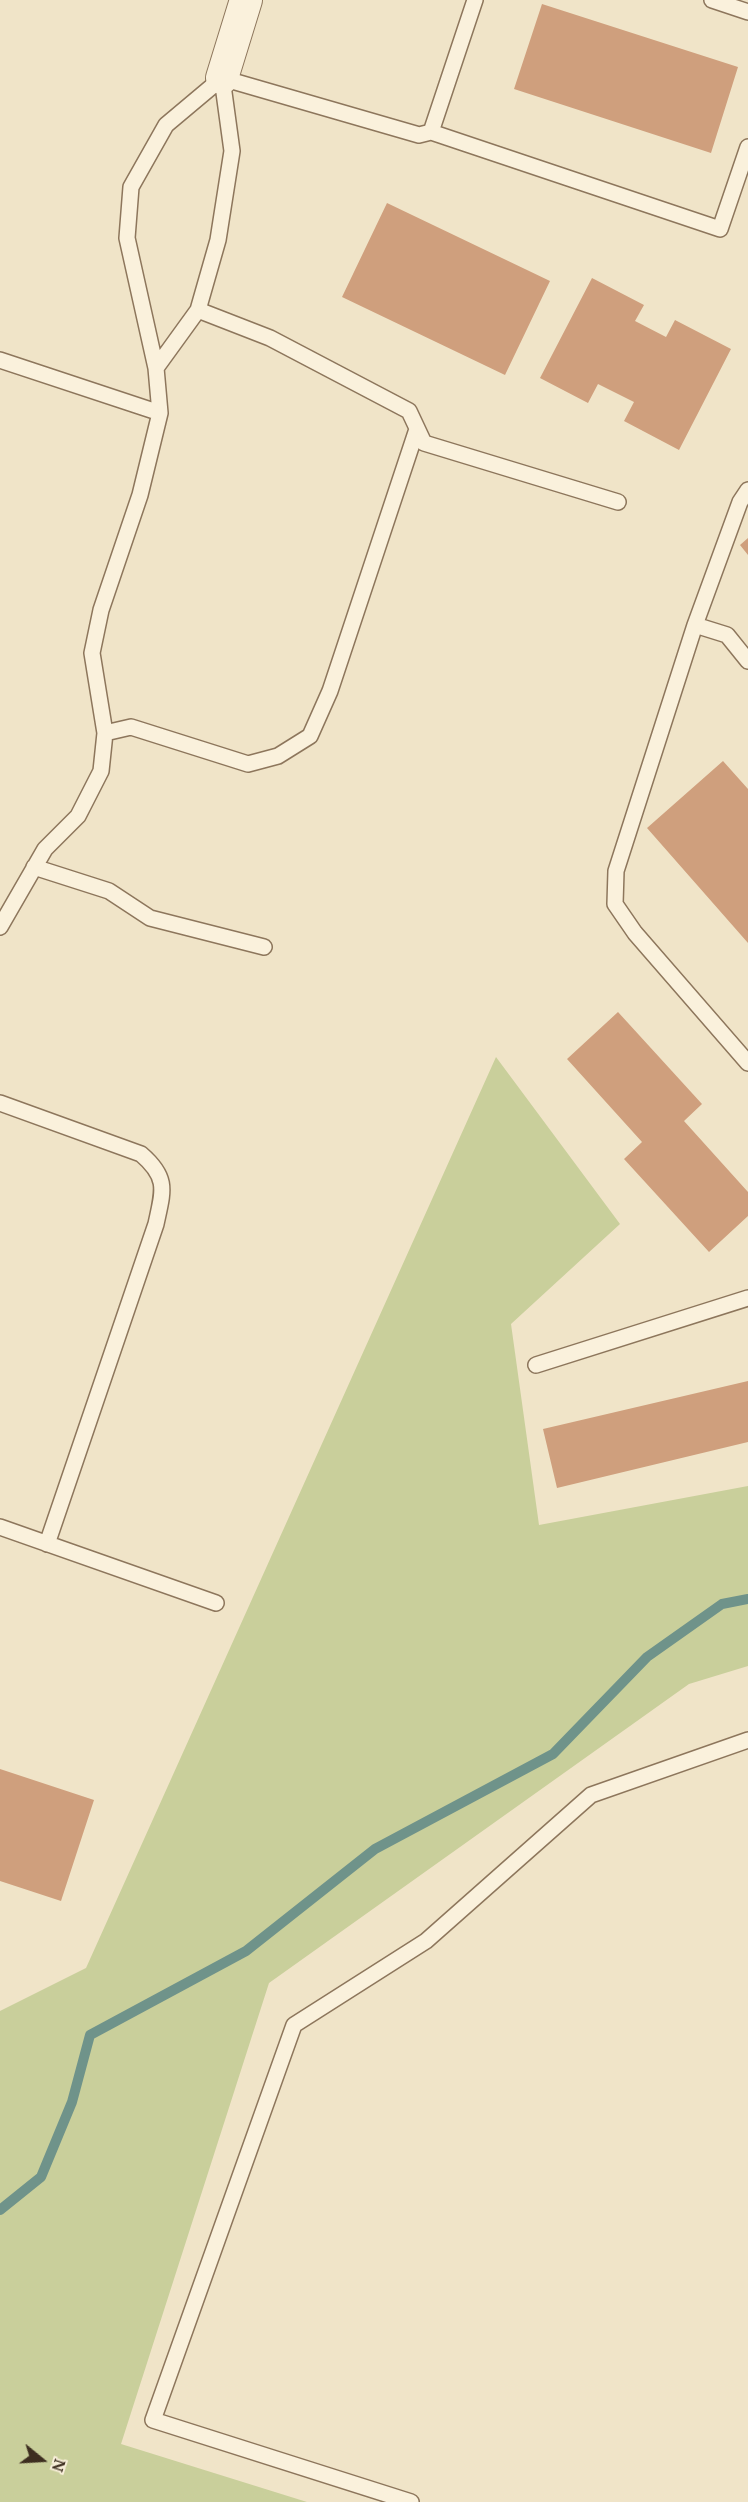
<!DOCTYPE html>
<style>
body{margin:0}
#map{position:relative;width:748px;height:2502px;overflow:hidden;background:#f0e4c8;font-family:"PT Serif",serif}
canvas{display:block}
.north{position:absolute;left:12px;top:2430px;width:60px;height:60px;-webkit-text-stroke:4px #f7eed8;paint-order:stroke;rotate:108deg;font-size:16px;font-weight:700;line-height:24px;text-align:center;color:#3d2e20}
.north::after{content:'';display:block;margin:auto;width:21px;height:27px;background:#3d2e20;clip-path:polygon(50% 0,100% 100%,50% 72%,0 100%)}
</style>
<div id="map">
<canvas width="748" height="2502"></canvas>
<div class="north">N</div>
</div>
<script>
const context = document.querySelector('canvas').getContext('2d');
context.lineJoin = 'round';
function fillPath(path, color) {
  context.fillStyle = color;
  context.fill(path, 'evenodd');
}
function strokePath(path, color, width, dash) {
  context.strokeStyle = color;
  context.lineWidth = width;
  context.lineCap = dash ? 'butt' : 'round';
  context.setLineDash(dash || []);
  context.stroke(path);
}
const green = new Path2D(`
 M496,1057L620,1224L511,1324L539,1525L748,1486V1666L689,1684L269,1983L121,2444L307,2502H0V2011L86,1968Z`);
const stream = new Path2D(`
 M0,2210L41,2177L72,2102L90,2035L246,1951L375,1849L553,1754L647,1657L722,1604L748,1599`);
const building = new Path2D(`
 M542,4L738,67L711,153L514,89Z
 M387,203L550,281L505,375L342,297Z
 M592,278L644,305L635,321L666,337L675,320L731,349L679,450L624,421L634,402L598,384L588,403L540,378Z
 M748,538V555L740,545Z
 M723,761L748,789V943L647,828Z
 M618,1012L702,1104L684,1121L748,1192V1216L709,1252L624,1159L642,1142L567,1059Z
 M748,1381V1442L557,1488L543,1429Z
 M0,1769L94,1800L61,1901L0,1881Z`);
const service = new Path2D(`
 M712,0L748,12
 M222,78L419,135L431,132L720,229L748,147
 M431,132L475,0
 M198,310L270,338L409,411L424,443L618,502
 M0,360L160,413
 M156,368L198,310L218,240L232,151L222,78
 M748,490L740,502L695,625L616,871L615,904L635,933L748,1063
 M695,625L727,635L748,661
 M105,733L131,727L248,764L278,756L310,736L330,691L417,429
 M34,867L109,891L150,918L264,947
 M0,927L45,849L78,816L101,771L105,733L92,653L101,610L140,495L160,413L156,368L127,238L131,187L166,125L222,78
 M0,1103L141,1154C169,1178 163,1191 156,1224L47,1544
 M536,1365L748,1298
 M0,1527L216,1603
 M411,2502L153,2420L294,2025L426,1941L591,1795L748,1740`);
const minor = new Path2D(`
 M222,78L246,0`);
fillPath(green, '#c9cf9b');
strokePath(stream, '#6f938a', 10);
fillPath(building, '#cf9f7d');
strokePath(service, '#8d765c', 18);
strokePath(minor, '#8d765c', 34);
strokePath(service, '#faf1dc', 15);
strokePath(minor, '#faf1dc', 32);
</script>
